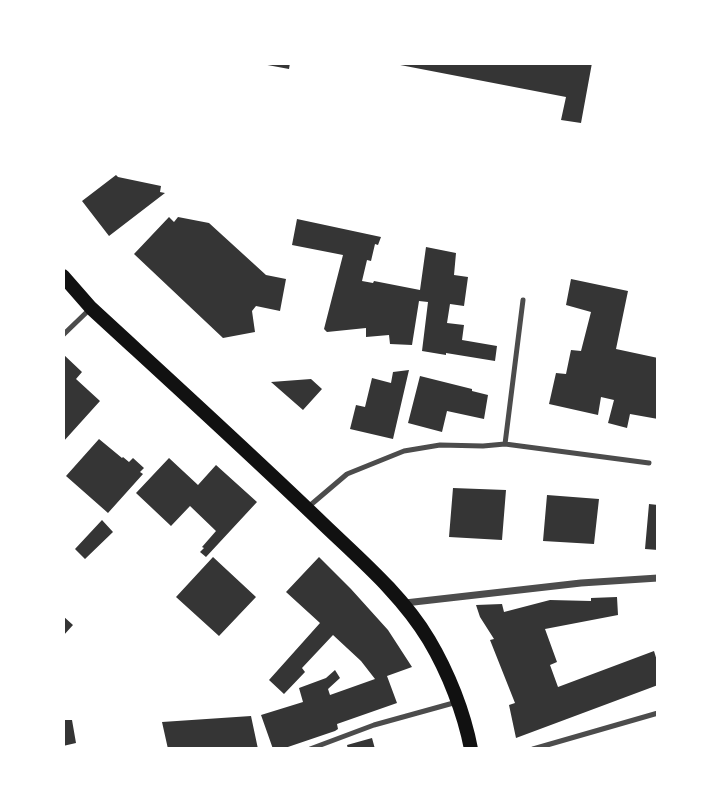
<!DOCTYPE html>
<style>
body{margin:0}
#map{position:relative;width:721px;height:812px;overflow:hidden;background:#fff;font-family:"PT Sans",sans-serif}
canvas{display:block}
.frame{position:absolute;inset:0;border:65px solid #fff;pointer-events:none}
</style>
<div id="map">
<canvas width="721" height="812"></canvas>
<div class="frame"></div>
</div>
<script>
const context = document.querySelector('canvas').getContext('2d');
context.lineJoin = 'round';
function fillPath(path, color) {
  context.fillStyle = color;
  context.fill(path, 'evenodd');
}
function strokePath(path, color, width, dash) {
  context.strokeStyle = color;
  context.lineWidth = width;
  context.lineCap = dash ? 'butt' : 'round';
  context.setLineDash(dash || []);
  context.stroke(path);
}
const building = new Path2D(`
 M262,63H290L289,69L262,64Z
 M395,63H592L581,123L561,120L566,97L395,64Z
 M116,175L118,177L161,186L160,192L165,193L109,236L82,201Z
 M169,217L174,222L178,217L209,223L266,275L286,279L280,311L256,306L252,311L255,332L223,338L134,254Z
 M297,219L381,237L378,245L375,244L371,261L367,260L362,281L373,283L374,281L420,290L426,247L456,253L454,275L468,277L464,306L450,304L447,323L464,325L462,340L497,346L495,361L446,353V355L422,351L428,302L419,301L412,345L390,344L389,335L366,337V328L327,332L324,329L343,255L292,245Z
 M571,279L628,291L616,349L658,358V419L630,414L627,428L608,423L614,400L601,397L598,415L549,404L556,373L566,374L571,350L581,351L591,312L566,305Z
 M63,354L82,372L76,379L100,401L63,442Z
 M409,370L393,439L350,429L356,405L365,407L372,378L391,383L393,372Z
 M420,376L472,389V391L488,395L484,419L447,411L442,432L408,423Z
 M311,379L322,389L303,410L271,382Z
 M99,439L122,458L123,457L129,462L133,458L144,468L140,472L143,474L108,513L66,476Z
 M169,458L198,485L216,465L257,502L206,557L200,552L204,548L202,547L216,531L190,506L171,526L136,493Z
 M453,488L506,490L502,540L449,537Z
 M547,495L599,499L594,544L543,541Z
 M649,504L658,505V550L645,549Z
 M102,520L113,532L85,559L75,549Z
 M213,557L256,597L219,636L176,597Z
 M319,557L351,589L388,630L412,667L387,676L397,703L337,724L338,729L335,731L282,749H273L261,715L303,702L299,688L326,678L335,670L340,678L328,689L330,695L375,679L361,661L333,635L302,668L305,672L284,694L269,680L320,623L286,592Z
 M617,597L618,615L545,629L557,662L550,665L558,687L654,651L658,664V685L516,738L509,705L515,703L490,640L494,639L480,617L476,605L502,604L504,612L550,600L591,601V598Z
 M63,616L73,625L63,636Z
 M251,716L258,749H168L162,722Z
 M63,720H72L76,743L63,746Z
 M372,738L375,749H348L347,745Z`);
const service = new Path2D(`
 M63,335L91,308
 M505,444L523,300
 M307,508L347,474L404,451L440,445L483,446L505,444L649,463
 M310,749L374,725L457,702
 M533,749L658,713`);
const minor = new Path2D(`
 M405,603L581,583L658,578`);
const secondary = new Path2D(`
 M63,276L91,308C167,378 243,447 318,519C356,556 401,593 429,640C448,672 464,712 471,749`);
fillPath(building, '#353535');
strokePath(service, '#4c4c4c', 5);
strokePath(minor, '#4c4c4c', 7);
strokePath(secondary, '#111', 14);
</script>
